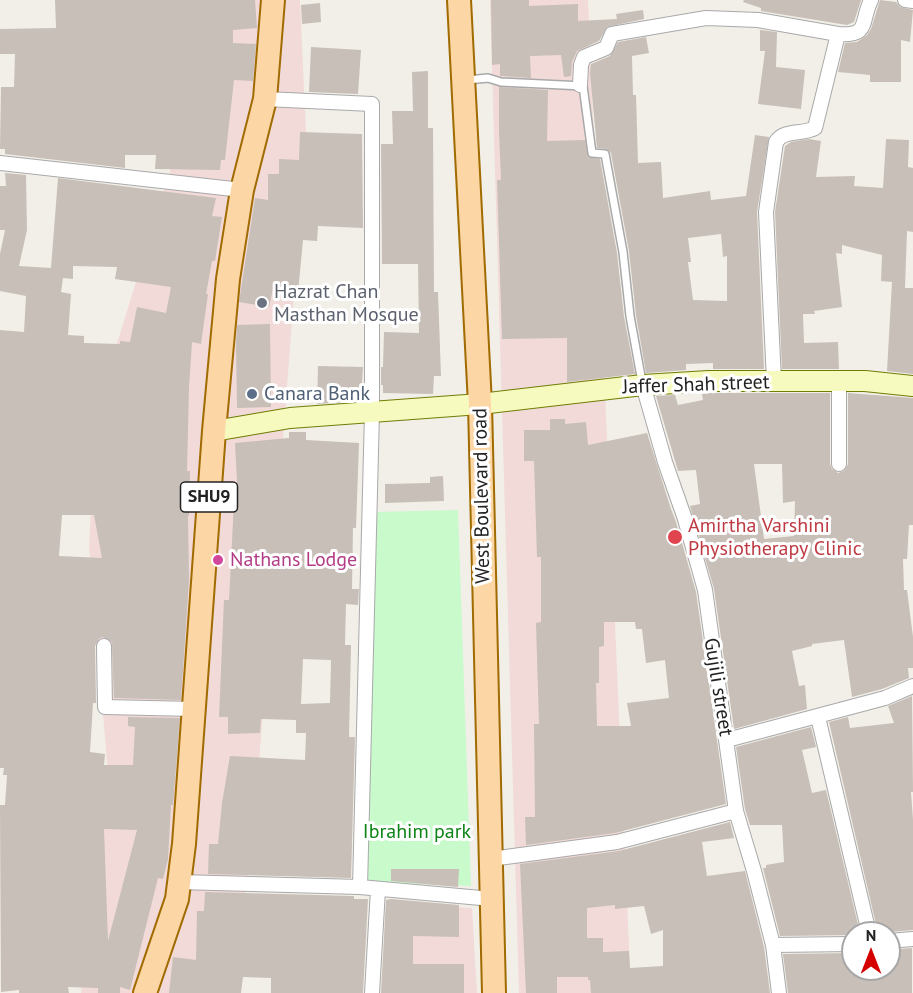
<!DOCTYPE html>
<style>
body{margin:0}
#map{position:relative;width:913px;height:993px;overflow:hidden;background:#f2efe9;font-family:"PT Sans",sans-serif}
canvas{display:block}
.north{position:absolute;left:841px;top:921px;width:60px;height:60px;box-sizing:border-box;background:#fff;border:2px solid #a7a7a7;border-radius:50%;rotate:0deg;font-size:16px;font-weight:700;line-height:24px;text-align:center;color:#222}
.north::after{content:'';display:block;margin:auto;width:21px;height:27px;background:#d40000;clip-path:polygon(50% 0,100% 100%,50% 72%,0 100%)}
</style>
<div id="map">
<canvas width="913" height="993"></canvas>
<div class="north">N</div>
</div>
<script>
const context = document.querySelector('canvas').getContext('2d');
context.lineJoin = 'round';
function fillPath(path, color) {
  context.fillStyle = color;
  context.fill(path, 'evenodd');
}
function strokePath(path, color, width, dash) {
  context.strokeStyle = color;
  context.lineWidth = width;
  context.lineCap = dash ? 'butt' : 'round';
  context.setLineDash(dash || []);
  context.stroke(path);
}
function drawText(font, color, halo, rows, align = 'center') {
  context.font = font + ' "PT Sans",sans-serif';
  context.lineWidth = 6;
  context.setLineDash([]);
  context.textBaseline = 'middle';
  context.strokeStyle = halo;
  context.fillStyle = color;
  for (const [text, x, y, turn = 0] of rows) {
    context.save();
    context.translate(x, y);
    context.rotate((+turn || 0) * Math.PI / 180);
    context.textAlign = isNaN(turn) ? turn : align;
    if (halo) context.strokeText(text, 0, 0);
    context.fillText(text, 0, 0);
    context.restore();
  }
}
const commercial = new Path2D(`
 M193,0H300L306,133L252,857L227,993H81L108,773L89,546L97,408L185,123Z
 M490,0H588L631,993H519Z
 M388,903L472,908L477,993H384Z`);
const park = new Path2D(`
 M458,510L471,886L364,882L374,512Z`);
const building = new Path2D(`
 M55,0H255L257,28L233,30V43L256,44L253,81L234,80L225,160H221L220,170L155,169L156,155H125V168L5,154V149H0L1,87H14L15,54H0V29L56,28Z
 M491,0H529V6L578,4V21L617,19L616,14L643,10L644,19L607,27L599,41L577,51L572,62L571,76L564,77L561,55L530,56L531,78L502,76H500V64L492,65Z
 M744,0H861L854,22L847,25L761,11V8L743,2Z
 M880,0L896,2L900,7L913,10L910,42L901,40V82H870V75L838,72L845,43L857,42L867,35L871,29Z
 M320,3L321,22L302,24L301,5Z
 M760,30L777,32L776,67L805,70L801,109L758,104L765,51H760Z
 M646,37L649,53L632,56L633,95H636L638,163L661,162L663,198L710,191L711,200L746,196L755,135L769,137L757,212L764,369H713V363L686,364V370L646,373L636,315L629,251L611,153L607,149L597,148L590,73L591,64L610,56L618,42ZM721,234L723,257L727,256V301L693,300L688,262H691L688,238Z
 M311,47L361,50L358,94L309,92Z
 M428,71V128H433L434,292H438L441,376H434L433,394L383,393V385H381V367H383L384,332L419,333L418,264H382L381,144H393L392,111H413L412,72Z
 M499,87L548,90L547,141L585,140L588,157L600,159L617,253L624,317L635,374L567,382V338L502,339L497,180H501L499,131Z
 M300,132L362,134L363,228L318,226L317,241L303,240L298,293L273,289L269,307L239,302L255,198L268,200V174H279V159L299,160Z
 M809,139L821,141L816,177L855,176L854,186L883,188L886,139L909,140L908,167L913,168V232L907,231L905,288H913V374L887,371L892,282L881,281L882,255L842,245V254L836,253L842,307L814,311L815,314H803L804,343L838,342L839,369H782L775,212L785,146L791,142Z
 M5,173L26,175L27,230L19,266L51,268L58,178L216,198L212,216L222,217L215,261H212L206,294H208L201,344L192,342L189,388L187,471H190L189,516H188L189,580L181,700L114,698L112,642L103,637L99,639L95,646L96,703H93L90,752L105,754L104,765H133L135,727L128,726V717L180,718L173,805H171L168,859L163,879L158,878L130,990L120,987V993H98V988L68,987L69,993H19V990L1,992L0,805H5L7,775H3L4,768H0V330L24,332L26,296L0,291V254L5,230H0V186H6ZM73,266L117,267L115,279L171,287L166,313L137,307L130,342L120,341V344L84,343V336L68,335L71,294L61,292L63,278L73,279ZM62,515H94L102,558L59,556ZM104,829L137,830L108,941Z
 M270,324L271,407L237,408L236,343L237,325Z
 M318,366L363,367L361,401L317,404Z
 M710,393H830V464L832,469L838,473L844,471L848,464V393L913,398V525H909L907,559H903L904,590H907L913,637V668H908L909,678L882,689L852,697L844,640L812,644V646L792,651L799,686L805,685L807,709L734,729L714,589L690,506L700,504L696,470L678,471L656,396L675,395L678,405L703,400L702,394ZM754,464H782L783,503L795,501L794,536L764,539Z
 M550,419H565V424L586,422L588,445L647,433L671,509L676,522L696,592L726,804L615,833L526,845L525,817H535L534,724H539L536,623L541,622V557H537L534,461H524V430H550ZM604,622H635L636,629H642L646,663L665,660L669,698L627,703L631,726H597L596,683H599V647L604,646Z
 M289,432H306V440L359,443L356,528H353L352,589H359L358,605L346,604L345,645H351L349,737H355L351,878L208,874L209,844H218L222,803L230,756L305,760L306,733H296V720L261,719L260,733L228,734V717H219L224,600H229L234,502H238L235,443L289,438ZM303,659L331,660L330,703L301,704Z
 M443,476L444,501L385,503V484L430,483V477Z
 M912,696L913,792H911L913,820V930L878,933L829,722L848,717L850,728L894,723L888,706Z
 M811,727L816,747L802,750L812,793L826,790L860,933H853V935L780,936L763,868H766V865L784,862L782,825H750L745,809L736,747Z
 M730,822L734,838L702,842L707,876L745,871L764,947L770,993H591L590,980H588V977H557V993H526L520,864L619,851ZM615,905V909L644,906L651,934L663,930V966L630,968L629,951L603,952V938H587V908Z
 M391,869H459L458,887L391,881Z
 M205,892L354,896V899H368L363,993H271V978L243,977L241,993H169L173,957L196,960L197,911H204Z
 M391,899L459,905V937L413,936V964H464V993H381L386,900Z
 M912,948V993H788L783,954L853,953V969H889V950Z`);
const lane = new Path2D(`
 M467,80L488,78L501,82L583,86L592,153L605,154L623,252L630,316L642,382`);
const street = new Path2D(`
 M905,0L913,1
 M580,85L581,65L584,57L606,48L612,34L706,18L758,20L838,34
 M265,99L372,104V412L360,887
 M0,163L242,190
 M774,381L766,212L776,142C784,129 802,135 815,128L838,34C870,36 860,23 871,0
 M839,381V464
 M643,385L665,462L685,519L705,590L736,811L754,871L773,945L779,993
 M104,646L105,707L194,709
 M818,717L869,933
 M727,740L885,698L913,686
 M491,859L617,842L736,811
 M179,882L360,887L492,899
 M889,941L913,939
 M773,945L853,944
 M372,993L378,889`);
const secondary = new Path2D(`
 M214,431L290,418L480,404L643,385L709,381H865L913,386`);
const primary = new Path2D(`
 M459,0L480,404L494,993
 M145,993L177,899L184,844L214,431L228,279L242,190L265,99L273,0`);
const markers = [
 [262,303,6,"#6b7280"],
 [252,394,6,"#5c6f8a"],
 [675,537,8,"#e0444e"],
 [218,560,6,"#d1479c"]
];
const shields = [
 [209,497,57]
];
const shieldNames = [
 ["SHU9",209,497]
];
const worshipNames = [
 ["Hazrat Chan",274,292],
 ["Masthan Mosque",274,315]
];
const streetNames = [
 ["Jaffer Shah street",696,385,-2],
 ["West Boulevard road",482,496,-91],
 ["Gujili street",718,687,81]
];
const serviceNames = [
 ["Canara Bank",264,394]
];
const healthNames = [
 ["Amirtha Varshini",688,526],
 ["Physiotherapy Clinic",688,549]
];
const hotelNames = [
 ["Nathans Lodge",230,560]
];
const parkNames = [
 ["Ibrahim park",417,832]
];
fillPath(commercial, '#f2dad9');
fillPath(park, '#c8facc');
fillPath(building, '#c7bfb8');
strokePath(lane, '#a9a9a9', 10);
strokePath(street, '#a9a9a9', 16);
strokePath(secondary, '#707d05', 22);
strokePath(primary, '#a06b00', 26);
strokePath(lane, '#fff', 7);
strokePath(street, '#fff', 14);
strokePath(secondary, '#f7fabf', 20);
strokePath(primary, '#fcd6a4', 22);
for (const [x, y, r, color] of markers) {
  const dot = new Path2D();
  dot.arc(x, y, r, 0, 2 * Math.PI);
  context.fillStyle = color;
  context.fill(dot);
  strokePath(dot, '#fff', 2);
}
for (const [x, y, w] of shields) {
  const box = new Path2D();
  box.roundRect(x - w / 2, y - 15, w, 30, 4.5);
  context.fillStyle = '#fff';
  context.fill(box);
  strokePath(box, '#222', 1.5);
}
drawText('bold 18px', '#222', null, shieldNames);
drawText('20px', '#5b616d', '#fff', worshipNames, 'left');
drawText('20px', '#222', '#fff', streetNames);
drawText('20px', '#4e5e75', '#fff', serviceNames, 'left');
drawText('20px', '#be3a42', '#fff', healthNames, 'left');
drawText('20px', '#b23c85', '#fff', hotelNames, 'left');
drawText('20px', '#0c8416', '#fff', parkNames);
</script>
